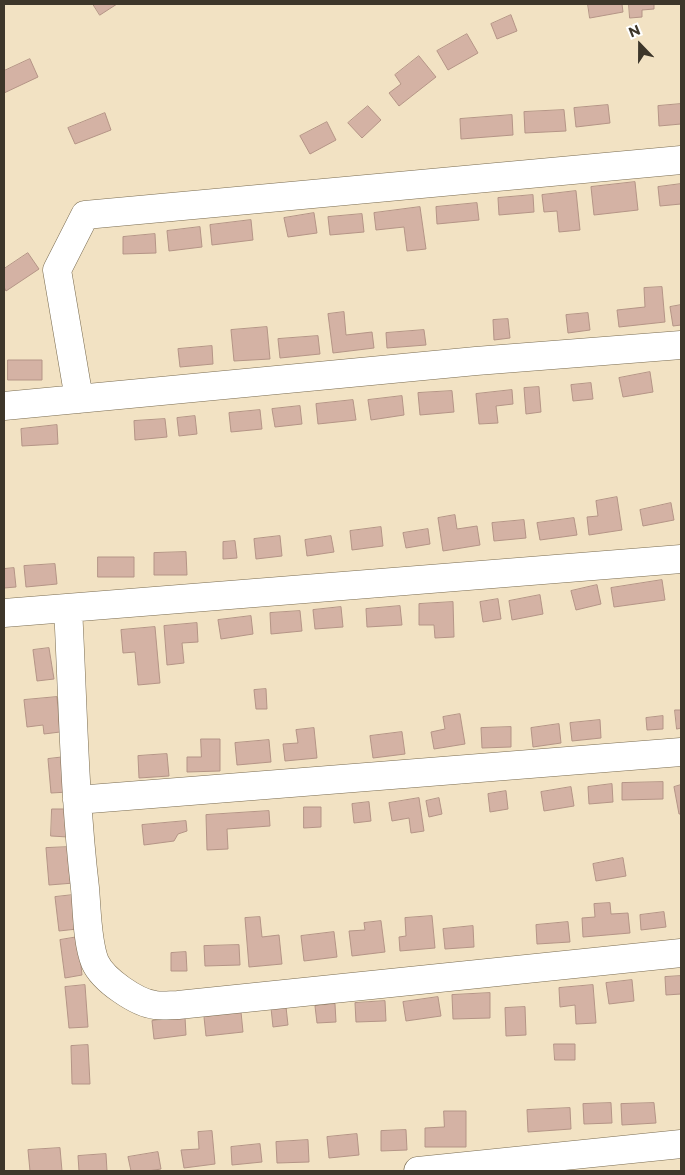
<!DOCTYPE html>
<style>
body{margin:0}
#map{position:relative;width:685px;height:1175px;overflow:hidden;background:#f2e2c3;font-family:Montserrat,sans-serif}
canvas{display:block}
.frame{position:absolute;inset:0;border:5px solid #3d362a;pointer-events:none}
.north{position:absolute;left:615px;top:20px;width:50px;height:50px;-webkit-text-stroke:4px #fff;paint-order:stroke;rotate:338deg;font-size:14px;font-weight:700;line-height:20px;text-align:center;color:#3d362a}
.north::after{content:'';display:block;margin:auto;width:18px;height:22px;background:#3d362a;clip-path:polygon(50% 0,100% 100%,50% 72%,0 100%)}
</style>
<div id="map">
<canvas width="685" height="1175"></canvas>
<div class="frame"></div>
<div class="north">N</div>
</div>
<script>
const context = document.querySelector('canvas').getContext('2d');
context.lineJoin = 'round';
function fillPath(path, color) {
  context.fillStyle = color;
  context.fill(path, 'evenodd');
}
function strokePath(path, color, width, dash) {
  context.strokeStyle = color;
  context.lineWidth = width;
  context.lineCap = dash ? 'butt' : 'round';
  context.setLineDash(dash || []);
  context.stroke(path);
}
const building = new Path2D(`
 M93,4H117L100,15Z
 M588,4H622L623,12L590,18Z
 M629,4H654V9L642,10V17L630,18Z
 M511,15L517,31L497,39L491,24Z
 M467,34L478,53L448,70L437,51Z
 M419,56L436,77L399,106L389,93L401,84L395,75Z
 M30,59L38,77L4,93V71Z
 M681,104V124L659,126L658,106Z
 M608,105L610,123L576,127L574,108Z
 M368,106L381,120L362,138L348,123Z
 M564,110L566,131L525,133L524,112Z
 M105,113L111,130L75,144L68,128Z
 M512,115L513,135L461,139L460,119Z
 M327,122L336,140L310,154L300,136Z
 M635,182L638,210L594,215L591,187Z
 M681,184V204L660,206L658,187Z
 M576,191L580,230L559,232L557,211L544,212L542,195Z
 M533,195L534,212L499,215L498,198Z
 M477,203L479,220L437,224L436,207Z
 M420,207L426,249L407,251L404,227L376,230L374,213Z
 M314,213L317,233L288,237L284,218Z
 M362,214L364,232L330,235L328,217Z
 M251,220L253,240L212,245L210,225Z
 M200,227L202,247L169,251L167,231Z
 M155,234L156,253L123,254V237Z
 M28,253L39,269L6,291L4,287V269Z
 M662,287L665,322L619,327L617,310L645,307L644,288Z
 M681,305V325L673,326L670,307Z
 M344,312L346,335L372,332L374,348L333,353L328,314Z
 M588,313L590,330L568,333L566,315Z
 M508,319L510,338L494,340L493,320Z
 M267,327L270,359L234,361L231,330Z
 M424,330L426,345L387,348L386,333Z
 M318,336L320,354L280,358L278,339Z
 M212,346L213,364L180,367L178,349Z
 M8,360H42V380H8Z
 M650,372L653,392L623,397L619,378Z
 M591,383L593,399L573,401L571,385Z
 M539,387L541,412L526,414L524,388Z
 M512,390L513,404L496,406L498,423L479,424L476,394Z
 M452,391L454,412L420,415L418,393Z
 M402,396L404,415L371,420L368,400Z
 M353,400L356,420L318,424L316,404Z
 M300,406L302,424L275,427L272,409Z
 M260,410L262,429L231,432L229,413Z
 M195,416L197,434L179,436L177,418Z
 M165,419L167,437L135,440L134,421Z
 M57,425L58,444L22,446L21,429Z
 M617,497L622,530L589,535L587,517L598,516L596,501Z
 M671,503L674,520L643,526L640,510Z
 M455,515L457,529L477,526L480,545L443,551L438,518Z
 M574,518L577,535L540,540L537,523Z
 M524,520L526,538L494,541L492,523Z
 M381,527L383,546L352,550L350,531Z
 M428,529L430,544L406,548L403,533Z
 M280,536L282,556L256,559L254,539Z
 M331,536L334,552L307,556L305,540Z
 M235,541L237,558L223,559V542Z
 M186,552L187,575H154V553Z
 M98,557H134V577H98Z
 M55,564L57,584L26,587L24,566Z
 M14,568L16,587L4,588V569Z
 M662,580L665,600L614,607L611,588Z
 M597,585L601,604L576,610L571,591Z
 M540,595L543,614L512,620L509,601Z
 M498,599L501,619L483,622L480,602Z
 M453,602L454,637L435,638L434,625H419V604Z
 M400,606L402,625L367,627L366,609Z
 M341,607L343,627L315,629L313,610Z
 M300,611L302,631L271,634L270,613Z
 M251,616L253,634L221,639L218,620Z
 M197,623L198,642L182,643L184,663L167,665L164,626Z
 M155,627L160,683L138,685L135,652L123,653L121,630Z
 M49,648L54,679L37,681L33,650Z
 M266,689L267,709H256L254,690Z
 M57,697L60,732L44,734L43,725L27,727L24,700Z
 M675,710H681V728L677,729Z
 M460,714L465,744L434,749L431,732L445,729L443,717Z
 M663,716V729L647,730L646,718Z
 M600,720L601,738L572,741L570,723Z
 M559,724L561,743L533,747L531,728Z
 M511,727V747L482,748L481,728Z
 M314,728L317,758L285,761L283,744L298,743L296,730Z
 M402,732L405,754L373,758L370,736Z
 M201,739H220V771L187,772V757H201Z
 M269,740L271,762L237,765L235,743Z
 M167,754L169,776L139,778L138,756Z
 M65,757L68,792L51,793L48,759Z
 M663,782V799L622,800V783Z
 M612,784L613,802L589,804L588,787Z
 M681,785V814H679L674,787Z
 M571,787L574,806L544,811L541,792Z
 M506,791L508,809L490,812L488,794Z
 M419,798L424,831L411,833L409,818L392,821L389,803Z
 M439,798L442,814L429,817L426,801Z
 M369,802L371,821L354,823L352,804Z
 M304,807H321V827L304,828Z
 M52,809H69L68,837L51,836Z
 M269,811L270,826L227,829L228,849L207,850L206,815Z
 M186,821L187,831L178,834L174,841L144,845L142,825Z
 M70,847L74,883L49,885L46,848Z
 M623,858L626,876L596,881L593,864Z
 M73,895L77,929L59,931L55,897Z
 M610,903L611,914L628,913L630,933L583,937L582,918L595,917L594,904Z
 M664,912L666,927L641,930L640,915Z
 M432,916L435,948L400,951L399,937L406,936L405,918Z
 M260,917L262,937L279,935L282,964L249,967L245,918Z
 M381,921L385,952L352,956L349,931L365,930L364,923Z
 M568,922L570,942L537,944L536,925Z
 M473,926L474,947L445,949L443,929Z
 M334,932L337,957L304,961L301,936Z
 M78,937L82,975L65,978L60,940Z
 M239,945L240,965L205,966L204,946Z
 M186,952L187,971H171V953Z
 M681,976V994L666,995L665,977Z
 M632,980L634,1001L609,1004L606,983Z
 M85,985L88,1027L69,1028L65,987Z
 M593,985L596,1023L576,1024L575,1005L560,1007L559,988Z
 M490,993V1018L453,1019L452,995Z
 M438,997L441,1016L406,1021L403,1002Z
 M385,1001L386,1021L356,1022L355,1003Z
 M335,1004L336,1022L317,1023L315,1006Z
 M286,1007L288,1025L273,1027L271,1008Z
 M525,1007L526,1035L506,1036L505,1008Z
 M241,1012L243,1032L206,1036L204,1017Z
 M185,1017L186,1035L154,1039L152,1021Z
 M554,1044H575V1060H555Z
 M88,1045L90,1084H72L71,1046Z
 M611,1103L612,1123L584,1124L583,1104Z
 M654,1103L656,1123L622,1125L621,1104Z
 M570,1108L571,1129L528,1132L527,1110Z
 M444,1111H466V1147H425V1128L444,1127Z
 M406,1130L407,1150L381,1151V1131Z
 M212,1131L215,1164L184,1168L181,1150L199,1149L198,1132Z
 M357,1134L359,1155L329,1158L327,1137Z
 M308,1140L309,1162L277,1163L276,1142Z
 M260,1144L262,1162L232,1165L231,1147Z
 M60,1148L62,1171H30L28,1150Z
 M158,1152L161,1169L148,1171H131L128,1157Z
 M106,1154L107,1171H79L78,1156Z`);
const street = new Path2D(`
 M79,399L57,270L85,215L681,160
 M4,406L476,361L681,345
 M68,608C73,701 74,795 85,888C87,910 87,942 95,962C103,980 137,1003 155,1005C162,1006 171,1005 178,1005L681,953
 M4,613L681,559
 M77,800L681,752
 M418,1171L681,1144`);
fillPath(building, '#d4b2a4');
strokePath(building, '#b49486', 1);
strokePath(street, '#796b50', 29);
strokePath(street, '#fff', 28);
</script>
